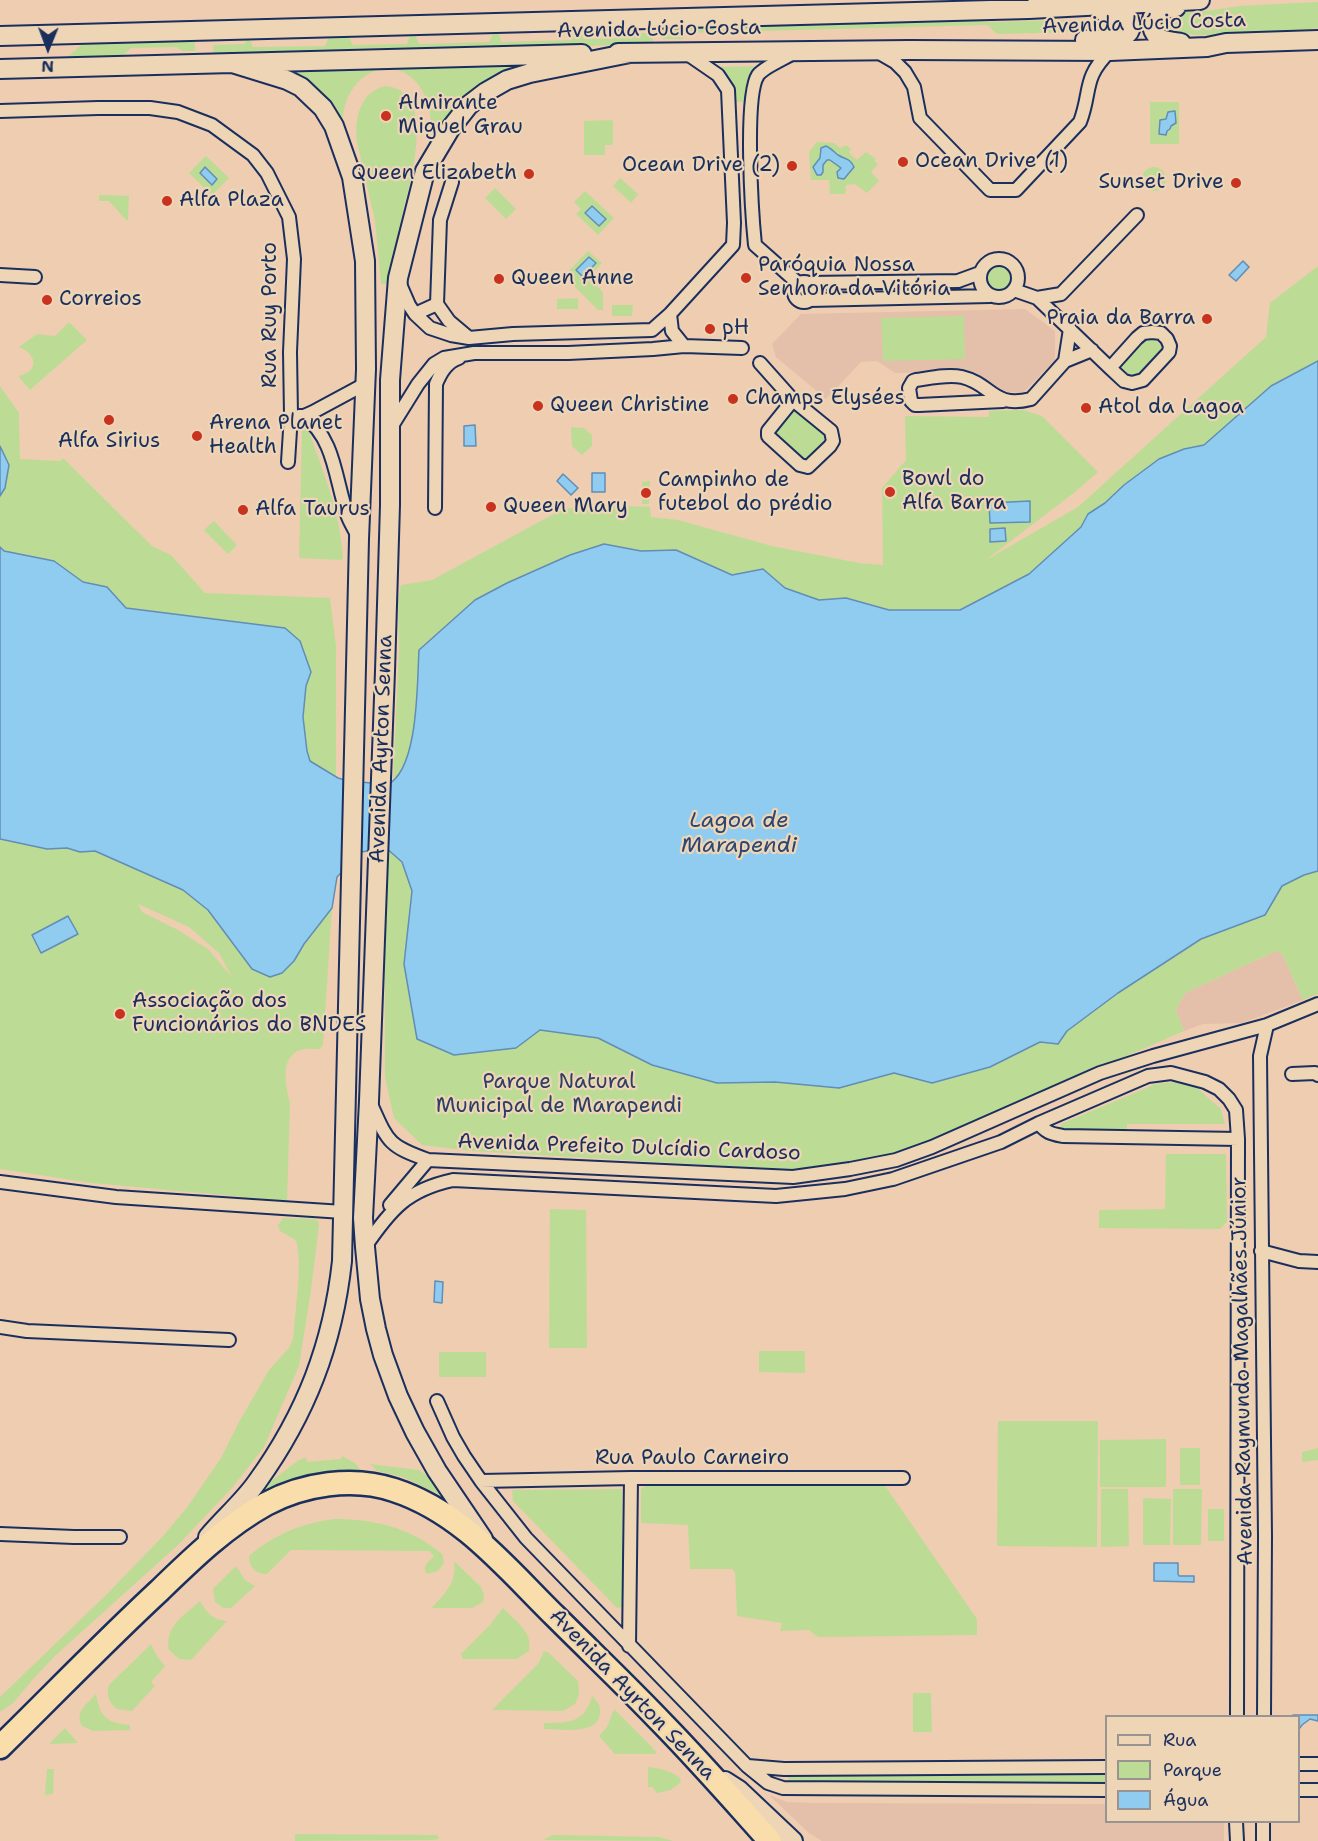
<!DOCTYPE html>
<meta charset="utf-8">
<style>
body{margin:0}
#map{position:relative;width:1318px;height:1841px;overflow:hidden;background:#efcdb1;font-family:"Shantell Sans",sans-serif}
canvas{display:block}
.legend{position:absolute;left:1105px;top:1715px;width:195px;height:108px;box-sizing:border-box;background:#edd5b5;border:2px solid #999392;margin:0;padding:8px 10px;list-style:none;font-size:18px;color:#1b2f5e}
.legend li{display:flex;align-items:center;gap:12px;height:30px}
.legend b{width:30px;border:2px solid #999392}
.north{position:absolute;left:18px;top:18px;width:60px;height:60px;-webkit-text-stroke:4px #edd5b5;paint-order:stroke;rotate:181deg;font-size:16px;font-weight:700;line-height:24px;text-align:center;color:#1b2f5e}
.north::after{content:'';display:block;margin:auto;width:21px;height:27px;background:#1b2f5e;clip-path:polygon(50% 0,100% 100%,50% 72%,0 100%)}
</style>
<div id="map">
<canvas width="1318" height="1841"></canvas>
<ul class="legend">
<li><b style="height:8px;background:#edd5b5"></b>Rua</li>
<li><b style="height:16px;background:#bcdc96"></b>Parque</li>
<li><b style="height:16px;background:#90ccf0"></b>Água</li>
</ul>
<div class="north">N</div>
</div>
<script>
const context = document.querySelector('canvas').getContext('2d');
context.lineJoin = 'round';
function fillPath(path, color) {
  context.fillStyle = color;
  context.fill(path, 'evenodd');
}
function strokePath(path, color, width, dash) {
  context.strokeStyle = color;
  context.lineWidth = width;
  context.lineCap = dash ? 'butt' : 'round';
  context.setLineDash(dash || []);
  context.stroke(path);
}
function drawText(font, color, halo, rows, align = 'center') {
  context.font = font + ' "Shantell Sans",sans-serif';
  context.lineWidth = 4.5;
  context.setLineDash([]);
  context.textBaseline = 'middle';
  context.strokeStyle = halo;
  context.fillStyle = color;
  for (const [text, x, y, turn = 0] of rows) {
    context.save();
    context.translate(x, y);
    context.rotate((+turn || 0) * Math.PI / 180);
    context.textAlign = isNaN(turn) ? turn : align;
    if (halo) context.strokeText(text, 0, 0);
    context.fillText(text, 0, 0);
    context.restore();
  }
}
const built = new Path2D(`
 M1025,309L1055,331V360L1023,393L1006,392L971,371L895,373L877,361L861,362L826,399L776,357L772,344L801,314Z
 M1276,951L1282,954L1303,1000L1242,1023L1203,1024L1184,1031L1176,1010L1185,993Z
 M769,1795L787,1802L813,1803L1106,1804V1822H1224V1841H822L809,1833Z`);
const green = new Path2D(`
 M1318,2V28C1268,38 1216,35 1166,34L1163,32L1159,20L1168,14L1206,11L1239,6Z
 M951,17L988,22L1069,20L1111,22L1114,23L1116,26L1114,31L997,34L987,25L687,33L683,39H663L660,36V26Z
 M576,30H580L584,39L625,38L633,30L637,33H650L653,35V44L214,57L213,45L245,44L246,40H250L253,47L325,46L330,35H348L353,45L407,44L410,35H415L419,44L489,42L494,32L499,33L501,42L572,40Z
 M195,38V51H182L177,47L131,48L119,59L63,61L81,45L126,40Z
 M535,63L432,143C433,136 431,131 431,124C427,47 344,53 342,126L303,79L292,72L326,69Z
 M761,66C751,77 745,86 745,102H736L729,78L719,67Z
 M386,86C438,91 410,181 403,212C397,236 392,260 388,284H381L375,221L357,142C354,119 360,91 386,86Z
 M1150,102H1179V144H1150Z
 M611,120L613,121V143L611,145H605V155H584V121Z
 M817,142L834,143L840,148L846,145L851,149L849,153L857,160L866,152L876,159L874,161L878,164L871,172L879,181L867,193L855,184L846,185L845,194H830L829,180H811L809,152Z
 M206,156L229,178L212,195L189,173Z
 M1142 179a12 12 0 1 1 24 0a12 12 0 1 1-24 0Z
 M620,178L638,194L631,203L613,186Z
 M495,188L516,209L506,219L485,198Z
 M585,191L614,218L598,235L576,214L581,209L574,202Z
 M99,195L129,196L128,220L127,221L109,201H99Z
 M588,251L602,263L588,278L603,292V310H598L564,276Z
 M986 278a12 12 0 1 1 24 0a12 12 0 1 1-24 0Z
 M1318,266V361L1271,386L1204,445L1184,449L1124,485L1105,503L1088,514L1081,527L1029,574L960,610H889L846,598L819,600L785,588L763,569L732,575L676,550L641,551L604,544L570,555L507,583L475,600L419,650C416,691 420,750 393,782L399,650L398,601L401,585L432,580L563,509L606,505L650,507L651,517L678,520L772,546L859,563L883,565L882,488L906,460L905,416L989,417V411L1023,410L1042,416L1098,472L1075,492L986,560L1078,507L1266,337L1270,303Z
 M578,298V309H557V299Z
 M612,305H633L632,316H612Z
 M964,316L965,359L883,361L881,318Z
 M69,322L87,340L30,390L18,376C28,375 38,366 31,356C28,351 23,349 19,347L37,334L55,336Z
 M1149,335L1164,348L1134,381L1119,367Z
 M0,386L19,413L20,459L60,461L63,458L152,546L171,555L205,593L330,598L336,646V777L310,761L307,752L303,717L306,686L311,672L285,628L126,608L107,587L83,582L54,561L4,551L0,547V496L5,488L9,465L0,446Z
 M793,408L828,438L805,465L770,435Z
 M304,427L309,431C324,475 340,511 343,558L341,560L299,558L302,428Z
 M571,427L584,428L592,435V446L582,455L572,446Z
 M650,481L649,504H642V482Z
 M214,521L237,545L228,554L204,530Z
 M0,839L47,849L67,848L80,852L95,851L183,890L208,910L252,969L270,977L282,973L294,961L304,944L332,908L323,1045L320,1049C314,1049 306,1048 300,1050C279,1057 286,1088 290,1103L287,1201L92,1183L0,1169ZM138,904L189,927L219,953L232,977L208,949L178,930L142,912Z
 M385,847L402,862L412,891L404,964L516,1048L540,1030L598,1038L652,1065L717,1083L775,1082L839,1088L894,1073L932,1083L990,1067L1040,1042L1058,1044L1067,1031L1118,993L1201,939L1265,915L1282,886L1304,875L1318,871V994L1303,1000L1282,954L1276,951L1185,993L1176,1010L1184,1031L903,1153L793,1170L472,1151L422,1145L394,1118L385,1077Z
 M1176,1082L1197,1088L1221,1109L1225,1124H1127V1133L1061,1132V1124L1156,1084Z
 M1166,1154H1226L1227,1222L1220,1229L1099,1228V1210L1165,1209Z
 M550,1209L586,1210L587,1348H549Z
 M283,1218L314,1219L318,1221L319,1225L311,1290L299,1366L264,1447L232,1488L179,1544L56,1655L34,1678L13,1703L0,1712V1697L108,1593L164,1535L188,1506L221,1458L239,1422L269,1370L289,1348L293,1339L298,1286L299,1263L297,1243L294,1239L280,1231L278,1225Z
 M759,1351H805V1373L759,1372Z
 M439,1352H486V1377H439Z
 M998,1421H1098L1097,1547L997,1546Z
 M1166,1439V1487H1100V1440Z
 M1180,1448H1200V1485H1180Z
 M1318,1448V1460L1302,1462V1452Z
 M342,1456L355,1463L363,1473L283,1485L255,1496L259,1490L299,1460L306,1457L307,1462L341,1459Z
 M370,1464L419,1470L428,1476L444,1497L403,1477L377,1471Z
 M647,1485H879L886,1487L977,1619V1635L818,1637L809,1630L780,1631L782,1623L737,1616L735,1572L732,1569H690L688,1525L641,1523V1489Z
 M622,1489V1607L617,1608L513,1501L512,1490Z
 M1101,1489H1128L1129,1546L1101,1547Z
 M1173,1489H1202L1201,1545H1173Z
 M1143,1498L1171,1499L1170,1545H1143Z
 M1208,1509H1224V1541H1208Z
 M335,1519C375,1519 411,1528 442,1554L444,1563L438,1571L427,1574C421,1566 429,1562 434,1556L429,1551L291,1550L267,1574C255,1574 249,1567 249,1556C275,1534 302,1523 335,1519Z
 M454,1561L481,1587L484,1595L483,1602L472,1608H432C445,1592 457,1584 454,1561Z
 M236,1566L245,1580L255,1586L231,1608H223L215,1602L213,1589Z
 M200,1601C206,1613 214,1620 227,1621L191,1660L179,1659L169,1650C164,1626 185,1615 200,1601Z
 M503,1608C515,1621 533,1631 529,1651L517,1659H463L461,1654L489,1626Z
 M151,1644L157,1656L165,1666L151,1682L155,1686L132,1711L117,1709C109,1703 106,1695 109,1685Z
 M544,1651L548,1652L578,1681L579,1695L575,1704L563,1711L492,1710L538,1664Z
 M913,1693H931L932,1732H913Z
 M96,1694C100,1717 107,1723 130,1725V1730L93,1731L82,1726C74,1712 87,1704 96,1694Z
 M592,1696C596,1700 601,1705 600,1712C600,1736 559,1729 544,1729V1723C568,1723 585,1723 592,1696Z
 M614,1709L651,1746L656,1752L655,1754H615L599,1736L607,1727Z
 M65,1728L78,1743L50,1744V1743Z
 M648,1767C660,1768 671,1771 680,1778L681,1782L671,1790L657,1793L652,1787H648Z
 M47,1769H54L53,1794L45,1795Z
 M792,1774H1106V1783L791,1784L788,1778Z
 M295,1834L437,1835L439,1837L438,1839L432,1840L295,1841Z
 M553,1835L659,1837L673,1841L543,1840Z`);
const water = new Path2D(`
 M1175,111L1176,123L1171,126L1170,129L1167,131L1166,135L1159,134L1160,120L1166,119L1168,112Z
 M826,146C831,148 834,152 838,155C846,160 850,158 854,167L844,179L838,178L837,172L841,168L830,160H827L823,165V172L821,175H817L813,167L820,158L821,148Z
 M205,167L217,179L212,185L200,173Z
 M592,206L606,219L599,226L585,213Z
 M589,257L596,263L583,277L576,270Z
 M1243,261L1249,267L1236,281L1229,275Z
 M1318,361V871L1304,875L1282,886L1265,915L1201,939L1118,993L1067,1031L1058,1044L1040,1042L990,1067L932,1083L894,1073L839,1088L775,1082L717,1083L652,1065L598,1038L540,1030L516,1048L454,1055L417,1039L404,964L412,891L402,862L385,847L362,852L337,877L332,908L304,944L294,961L282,973L270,977L252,969L208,910L183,890L95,851L80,852L67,848L47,849L0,839V547L4,551L54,561L83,582L107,587L126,608L285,628L300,641L311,672L306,686L303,717L307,751L310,761L338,778L345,780L387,785C419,770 417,682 419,650L475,600L507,583L570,555L604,544L641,551L676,550L732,575L763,569L785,588L819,600L846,598L889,610H960L1029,574L1081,527L1088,514L1105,503L1124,485L1159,459L1184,449L1204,445L1271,386Z
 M475,425L476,446H464V426Z
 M0,446L9,465L5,488L0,496Z
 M592,473H605V492H592Z
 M563,474L578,488L571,495L557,481Z
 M1030,501V522L990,523L989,503Z
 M1005,528L1006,541L990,542V529Z
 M68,916L78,934L41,953L32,935Z
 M435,1281L443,1282L442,1303L434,1302Z
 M1154,1563H1178V1574L1179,1576H1194V1582L1154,1581Z
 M1293,1715H1318V1721L1310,1719L1302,1725L1299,1729L1298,1716H1293Z`);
const minor = new Path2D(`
 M876,51L895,62L905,72L914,87L920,118L990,190H1016L1080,122C1092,90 1082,79 1110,51
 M793,53C784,59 764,67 758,75C744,96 752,216 755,245L799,284
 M0,111L98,108H150L178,112L212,125L253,155L267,173L289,217L294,259L290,352L291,415L288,462
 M452,182L440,220L437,304L449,321L468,337
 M980 278a19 19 0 1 1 38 0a19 19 0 1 1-38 0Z
 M0,275L35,277
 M399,282L409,305L415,314L430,328L451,335L469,338L513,334L652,330L670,314L733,245L734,223L728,90L718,75L686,53
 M794 292a10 10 0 1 1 20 0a10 10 0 1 1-20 0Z
 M808,283L958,281L980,273
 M1014,290L1037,298L1110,368L1124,381L1132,383L1143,380L1169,352L1170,346L1167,339L1161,333L1152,332L1143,333L1137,338L1110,368
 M1037,298L1061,294L1137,215
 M809,300L990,296
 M415,314L437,304
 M670,314L672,331L684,346
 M1065,361L1092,350
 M760,363L793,400L831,431L833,441L830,446L808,467L800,465L768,436V431L793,400
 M1003,401L919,405H915L911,401L909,388L913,381L916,380C930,378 948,374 962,377C992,384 993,409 1031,399L1065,361L1070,329
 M299,416H304L313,412L365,384
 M304,416C335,439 335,479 347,514C349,521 354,528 357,535
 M390,429L418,384L434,364L444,358L474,353H568L653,349L684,346L742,348
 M435,508L436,384C441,372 447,362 459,358
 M1292,1074L1315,1073L1318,1075
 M371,1104C388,1142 388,1146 428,1160L793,1177L850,1169L896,1160L932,1147L1100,1073L1153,1056L1267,1025L1318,1004
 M1039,1123C1045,1133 1053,1134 1063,1136L1238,1139
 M0,1182L116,1197L343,1212
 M390,1205L428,1160
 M365,1247C391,1209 407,1190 453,1180L776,1196L845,1189L893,1179L1001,1142L1039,1123L1148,1076L1171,1073L1205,1082L1219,1089L1229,1099L1236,1110L1238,1139L1237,1716
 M1261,1251L1299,1261L1318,1262
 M0,1327L27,1331L229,1340
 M437,1401L453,1437L464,1456L481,1481L526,1538L747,1766L768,1783L783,1788L1106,1790
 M481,1481L631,1478H903
 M0,1534L74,1537H120
 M629,1646L631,1478
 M1264,1716L1265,1536L1260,1056L1267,1025
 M1298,1764H1318
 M748,1766L784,1769L1106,1767
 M1298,1790H1318
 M1236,1822L1237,1841
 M1263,1841V1822`);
const secondary = new Path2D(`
 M1176,7C1170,8 1161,9 1156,13C1148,20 1152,34 1161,39C1167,41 1175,42 1181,43
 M0,36L1029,9L1200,0
 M1085,40C1100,39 1143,44 1127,16L1105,13
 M618,53L909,50L1110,51L1207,47L1226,43L1318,40
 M0,69L582,54
 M208,1537C224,1518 243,1502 257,1482C306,1414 333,1344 342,1261L359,539L366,369L365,261L352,177L334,126L323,108L301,87L287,80L232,63
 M483,1539L437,1471L415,1432L398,1396L383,1355L376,1329L370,1299L365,1247L363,1218L369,1101L385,671L390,505V380L398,278L425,171L450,129L469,105L486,92L507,80L530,73L630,53
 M725,1781L739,1790L793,1841`);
const motorway = new Path2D(`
 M0,1747C53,1695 105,1641 160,1590C192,1559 226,1526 266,1504C303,1484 353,1476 394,1490C462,1512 507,1569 556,1617C592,1653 629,1688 664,1725C701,1763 735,1802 770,1841`);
const markers = [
 [386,116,6,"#c8321e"],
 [903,162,6,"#c8321e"],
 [792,166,6,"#c8321e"],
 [529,174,6,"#c8321e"],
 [1236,183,6,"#c8321e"],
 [167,201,6,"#c8321e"],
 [746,278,6,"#c8321e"],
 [499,279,6,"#c8321e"],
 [47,300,6,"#c8321e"],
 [1207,319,6,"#c8321e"],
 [710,329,6,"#c8321e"],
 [733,399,6,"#c8321e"],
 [538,406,6,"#c8321e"],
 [1086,408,6,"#c8321e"],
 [109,420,6,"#c8321e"],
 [197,436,6,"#c8321e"],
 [890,492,6,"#c8321e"],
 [646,493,6,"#c8321e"],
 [491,507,6,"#c8321e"],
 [243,510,6,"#c8321e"],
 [120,1014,6,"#c8321e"]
];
const streetNames = [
 ["Avenida Lúcio Costa",1144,24,-2],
 ["Avenida Lúcio Costa",659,30,-1],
 ["Rua Ruy Porto",271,315,-90],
 ["Avenida Ayrton Senna",382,749,-88],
 ["Avenida Prefeito Dulcídio Cardoso",629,1148,2],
 ["Avenida Raymundo Magalhães Júnior",1243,1371,-91],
 ["Rua Paulo Carneiro",692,1459],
 ["Avenida Ayrton Senna",632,1695,46]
];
const poiNames = [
 ["Almirante",398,104],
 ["Miguel Grau",398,128],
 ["Ocean Drive (1)",915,162],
 ["Ocean Drive (2)",780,166,"right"],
 ["Queen Elizabeth",517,174,"right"],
 ["Sunset Drive",1224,183,"right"],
 ["Alfa Plaza",179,201],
 ["Paróquia Nossa",758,266],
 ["Senhora da Vitória",758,290],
 ["Queen Anne",511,279],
 ["Correios",59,300],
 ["Praia da Barra",1195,319,"right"],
 ["pH",722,329],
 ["Champs Elysées",745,399],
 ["Queen Christine",550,406],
 ["Atol da Lagoa",1098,408],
 ["Arena Planet",209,424],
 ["Health",209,448],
 ["Alfa Sirius",109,442,"center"],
 ["Bowl do",902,480],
 ["Alfa Barra",902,504],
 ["Campinho de",658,481],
 ["futebol do prédio",658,505],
 ["Queen Mary",503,507],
 ["Alfa Taurus",255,510],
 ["Associação dos",132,1002],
 ["Funcionários do BNDES",132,1026]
];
const parkNames = [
 ["Parque Natural",559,1083],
 ["Municipal de Marapendi",559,1107]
];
const waterNames = [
 ["Lagoa de",739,821],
 ["Marapendi",739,846]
];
fillPath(built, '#e4bfaa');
fillPath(green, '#bcdc96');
fillPath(water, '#90ccf0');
strokePath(water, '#618db6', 1.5);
strokePath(minor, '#1b2f5e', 16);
strokePath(secondary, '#1b2f5e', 22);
strokePath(motorway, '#1b2f5e', 27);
strokePath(minor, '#edd5b5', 12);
strokePath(secondary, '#edd5b5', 18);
strokePath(motorway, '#f9deab', 22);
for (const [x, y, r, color] of markers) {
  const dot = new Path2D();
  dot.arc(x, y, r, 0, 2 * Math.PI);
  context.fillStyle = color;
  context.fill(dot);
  strokePath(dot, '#edd5b5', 2);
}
drawText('21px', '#1b2f5e', '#edd5b5', streetNames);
drawText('21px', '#1b2f5e', '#edd5b5', poiNames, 'left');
drawText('21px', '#2b4064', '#edd5b5', parkNames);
drawText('italic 22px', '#2d4774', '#edd5b5', waterNames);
</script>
